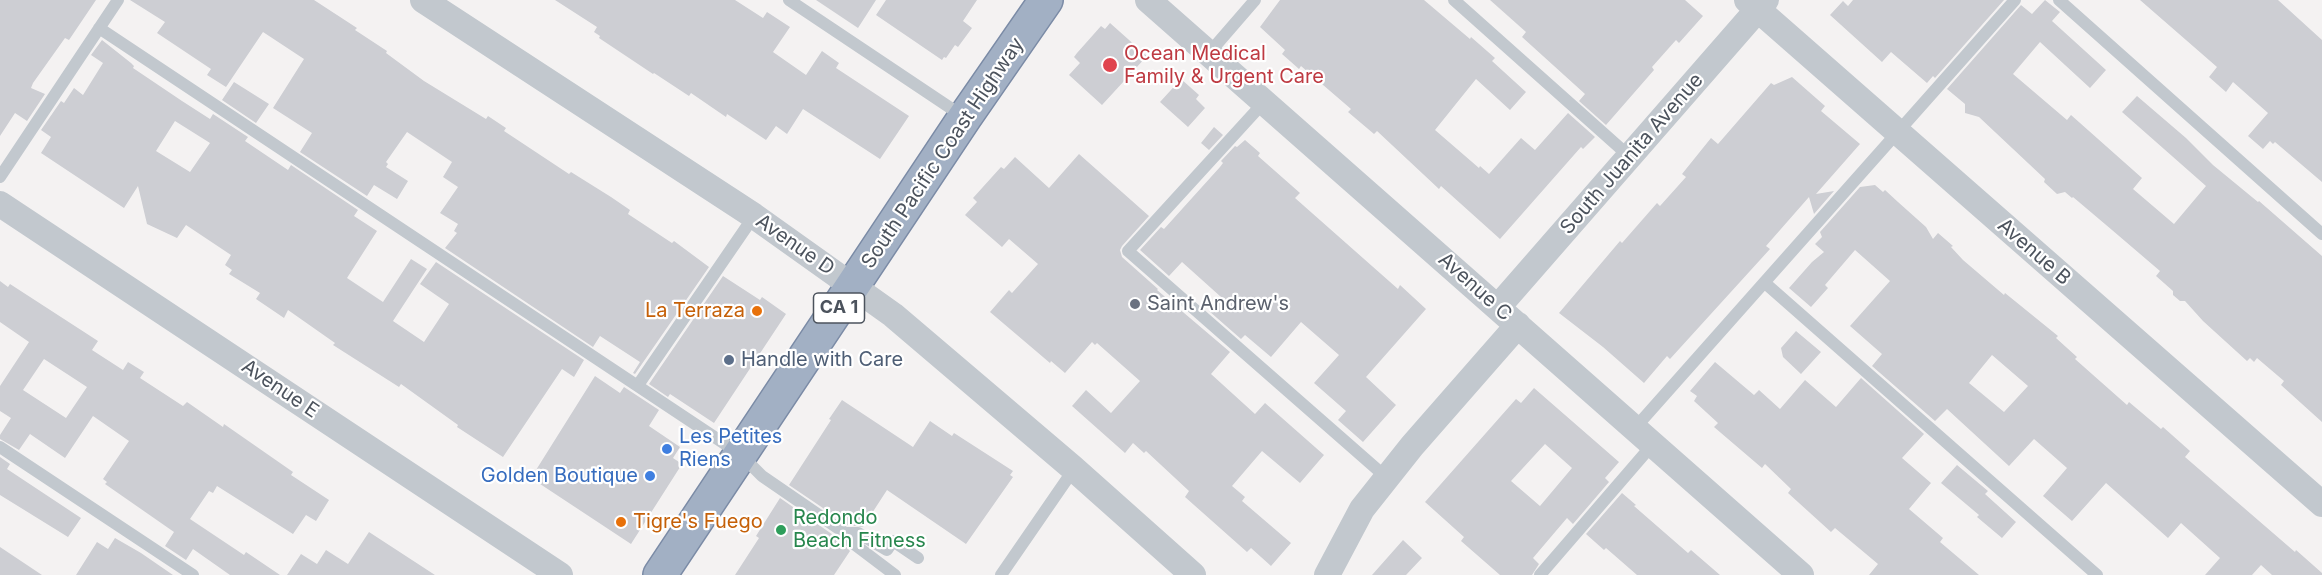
<!DOCTYPE html>
<style>
body{margin:0}
canvas{display:block;background:#f4f2f2}
</style>
<canvas width="2322" height="575"></canvas>
<script>
const context = document.querySelector('canvas').getContext('2d');
context.lineJoin = 'round';
function fillPath(path, color) {
  context.fillStyle = color;
  context.fill(path, 'evenodd');
}
function strokePath(path, color, width, dash) {
  context.strokeStyle = color;
  context.lineWidth = width;
  context.lineCap = dash ? 'butt' : 'round';
  context.setLineDash(dash || []);
  context.stroke(path);
}
function drawText(font, color, halo, rows, align = 'center') {
  context.font = font + ' Inter,sans-serif';
  context.lineWidth = 4.5;
  context.setLineDash([]);
  context.textBaseline = 'middle';
  context.strokeStyle = halo;
  context.fillStyle = color;
  for (const [text, x, y, turn = 0] of rows) {
    context.save();
    context.translate(x, y);
    context.rotate((+turn || 0) * Math.PI / 180);
    context.textAlign = isNaN(turn) ? turn : align;
    if (halo) context.strokeText(text, 0, 0);
    context.fillText(text, 0, 0);
    context.restore();
  }
}
const building = new Path2D(`
 M0,0H96L69,40L65,38L33,83L31,88L45,94L27,121L15,113L0,136Z
 M130,0H314L357,28L355,30L387,51L386,53L424,81L486,119L488,116L506,128L504,131L569,174L571,172L611,197L630,210L628,214L672,243L674,241L709,267L635,374L633,373L640,362L600,336L593,347L445,248L457,233L454,231L458,224L440,213L458,187L443,177L452,162L407,132L386,162L388,164L386,167L408,181L397,199L374,185L367,196L300,152L312,133L273,108L304,59L263,32L226,87L207,75L211,69L157,33L165,22Z
 M555,0H735L763,18L767,12L790,27L773,52L806,75L822,51L839,63L836,68L909,116L880,159L803,109L787,134L776,126L766,140L727,114L726,117L691,93L689,96L654,73L653,74L599,38L600,36L594,32L597,27Z
 M816,0H876L858,28Z
 M886,0H977L963,21L972,28L958,47L955,45L946,58L944,57L942,60L876,15Z
 M1280,0H1424L1470,39L1471,37L1495,58L1492,61L1526,92L1510,110L1476,79L1435,130L1479,168L1480,166L1489,174L1521,138L1535,150L1568,113L1595,137L1583,149L1581,147L1500,239L1441,186L1439,189L1377,131L1374,134L1348,112L1351,109L1301,66L1299,69L1282,54L1285,50L1260,27Z
 M1490,0H1685L1703,16L1679,43L1676,40L1652,67L1654,70L1606,125L1579,101L1585,94L1522,37L1526,32Z
 M1853,0H2004L1935,78L1933,76L1927,83L1891,52L1882,62L1830,15L1843,1L1848,6Z
 M2045,0L2060,12L2052,21L2106,70L2090,88L2040,42L2013,74L2067,120L2071,115L2142,178L2133,189L2174,224L2206,186L2122,112L2137,96L2186,138L2213,165L2258,202L2259,201L2322,256V422L2281,385L2284,381L2257,358L2254,362L2250,358L2247,361L2203,321L2185,301H2180L2173,295V291L2156,276L2160,271L2112,230L2073,197L2072,198L2065,192L2057,194L2044,182L2045,179L1979,117L1965,113V104L1947,89L2021,5L2032,14Z
 M2140,0H2278L2322,40V182L2275,142L2273,144L2270,141L2263,149L2248,136L2268,113L2233,82L2226,92L2209,77L2217,67Z
 M1110,23L1147,56L1102,105L1069,75L1080,63L1074,57L1077,53L1101,26L1105,29Z
 M102,40L131,63L134,66L133,68L182,101L210,119L213,114L248,137L245,141L288,170L291,165L358,210L354,216L377,231L347,278L383,302L411,259L427,269L393,321L424,342L449,304L420,284L436,262L584,360L574,377L562,369L503,457L457,427L458,425L401,384L399,387L333,345L335,343L288,310L284,318L256,299L260,293L229,274L232,270L225,265L231,255L186,225L177,238L147,224L138,186L124,208L41,153L51,137L41,130L61,101L64,103L74,88L83,95L103,63L91,55ZM175,121L210,143L190,172L156,151Z
 M1792,77L1825,106L1821,111L1860,144L1816,194L1834,191L1814,214L1809,197L1766,246L1770,249L1670,359L1667,356L1644,383L1603,347L1559,313L1620,241L1622,243L1657,203L1660,206L1686,177L1682,174L1711,138L1718,144L1771,83L1774,85Z
 M1181,79L1199,95L1196,99L1205,108L1188,127L1160,102Z
 M234,82L269,104L256,123L222,100Z
 M1214,127L1223,135L1209,150L1201,143Z
 M1245,140L1260,153L1258,156L1300,193L1295,198L1398,289L1400,285L1426,309L1366,377L1396,405L1363,442L1338,420L1346,411L1314,383L1339,355L1301,322L1271,357L1245,335L1241,339L1209,311L1221,297L1182,262L1169,276L1140,250L1161,227L1164,229L1220,167L1223,163L1221,161L1235,146L1237,147Z
 M1079,154L1149,216L1122,246L1120,250L1122,257L1158,289L1157,290L1230,352L1211,374L1255,414L1265,403L1324,455L1300,483L1262,451L1232,486L1245,497L1242,501L1291,543L1271,566L1251,548L1247,552L1185,497L1189,491L1146,451L1144,453L1133,443L1125,453L1072,406L1086,390L1111,413L1140,381L1097,343L1095,345L1092,342L1065,373L1051,361L1050,363L990,312L1009,290L1012,293L1038,264L1009,239L1002,247L965,215L977,202L973,198L1001,167L1004,169L1015,157L1049,188Z
 M1875,185L1883,192L1885,190L1898,202L1926,227L1933,239L1938,233L1953,246L1951,247L1963,260L2004,295L2005,293L2058,336L2056,338L2077,357L2075,359L2127,405L2129,402L2161,429L2163,427L2190,451L2185,457L2295,552L2296,550L2322,573V575H2272L2261,565L2252,575H2205L2220,558L2181,523L2168,538L2106,483L2072,521L2043,496L2067,468L2034,439L2009,466L1947,409L1935,421L1872,366L1882,354L1850,326L1890,281L1855,250L1825,285L1828,288L1811,307L1789,288L1812,262L1824,252L1815,244L1822,237L1820,232L1860,187ZM1992,355L2028,386L2004,412L1969,383Z
 M723,276L760,300L762,297L786,314L714,423L670,394L668,397L649,384Z
 M0,281L8,287L10,284L98,341L92,350L123,370L128,362L144,372L140,378L183,406L187,402L223,427L224,424L293,472L291,475L329,500L316,521L306,515L293,534L217,486L213,493L209,491L190,519L244,555L246,552L280,575H230L193,549L186,560L165,546L174,532L105,484L107,482L103,479L129,441L93,416L65,458L30,434L19,450L0,439V435L11,418L0,411V386L29,342L0,322ZM44,359L87,387L66,418L23,390Z
 M1796,331L1821,352L1801,374L1783,357L1781,348Z
 M1715,362L1754,395L1759,390L1780,409L1805,380L1836,407L1861,378L1924,434L1902,458L1931,483L1909,509L1943,538L1940,542L1979,575H1869L1878,564L1835,528L1831,532L1788,493L1791,489L1765,464L1762,468L1714,427L1718,423L1694,401L1697,396L1690,391Z
 M595,376L620,393L624,387L659,410L649,426L680,447L673,458L682,464L631,544L531,478Z
 M1534,388L1619,462L1605,478L1609,482L1573,524L1567,518L1533,558L1539,564L1532,575H1500L1461,541L1464,537L1425,502L1516,399L1521,403ZM1545,444L1572,468L1540,506L1511,481Z
 M842,400L913,447L930,421L952,436L954,433L1013,471L1010,475L1013,477L966,544L887,490L863,527L848,525L789,485L831,420L829,419Z
 M0,457L10,464L7,469L81,518L68,537L0,495Z
 M1957,465L1988,491L1985,494L2016,522L2002,538L1977,517L1979,515L1941,483Z
 M1622,493L1636,505L1634,506L1688,553L1691,550L1720,575H1637L1606,548L1604,550L1586,534Z
 M780,498L839,539L850,551L834,575H735L759,538L756,536Z
 M369,532L435,575H287L301,554L317,564L326,550L348,564Z
 M115,538L141,553L173,575H76L97,542L108,549Z
 M1403,540L1422,558L1406,575H1372Z
 M0,547L42,575H0Z`);
const service = new Path2D(`
 M789,0L964,117
 M1454,0L1629,156
 M2059,0L2322,234
 M99,28L740,454L762,476L845,533L850,541L895,575
 M1210,52L1255,0
 M1265,101L1128,251L1387,478
 M0,177L118,0
 M1765,283L2097,575
 M638,385L754,216
 M1635,428L2015,0
 M0,447L193,575
 M845,533H858L887,550L893,541L918,558
 M1001,575L1074,469
 M1540,575L1653,444`);
const minor = new Path2D(`
 M423,0L754,216L893,315L1074,469L1193,575
 M1148,0L1801,575
 M1747,0L2322,504
 M0,204L560,575
 M1498,307L1766,0
 M1327,575L1362,509L1412,446L1518,325`);
const trunk = new Path2D(`
 M660,575L965,117L1046,0`);
const markers = [
 [1110,65,8,"#e0444e"],
 [1135,304,6,"#6b7280"],
 [757,311,6,"#e8710a"],
 [729,360,6,"#5c6f8a"],
 [667,449,6,"#3f7fe0"],
 [650,476,6,"#3f7fe0"],
 [621,522,6,"#e8710a"],
 [781,530,6,"#2e9e5b"]
];
const shields = [
 [839,308,51]
];
const shieldNames = [
 ["CA 1",839,308]
];
const healthNames = [
 ["Ocean Medical",1124,54],
 ["Family & Urgent Care",1124,77]
];
const streetNames = [
 ["South Pacific Coast Highway",943,153,-56],
 ["South Juanita Avenue",1632,154,-49],
 ["Avenue D",795,245,35],
 ["Avenue B",2034,252,41],
 ["Avenue C",1475,287,42],
 ["Avenue E",280,389,34]
];
const worshipNames = [
 ["Saint Andrew's",1147,304]
];
const foodNames = [
 ["La Terraza",745,311],
 ["Tigre's Fuego",633,522,"left"]
];
const serviceNames = [
 ["Handle with Care",741,360]
];
const shopNames = [
 ["Les Petites",679,437],
 ["Riens",679,460],
 ["Golden Boutique",638,476,"right"]
];
const leisureNames = [
 ["Redondo",793,518],
 ["Beach Fitness",793,541]
];
fillPath(building, '#cdced3');
strokePath(trunk, '#7b8ba6', 36);
strokePath(service, '#c2c8ce', 12);
strokePath(minor, '#c2c8ce', 26);
strokePath(trunk, '#a2b0c4', 33);
for (const [x, y, r, color] of markers) {
  const dot = new Path2D();
  dot.arc(x, y, r, 0, 2 * Math.PI);
  context.fillStyle = color;
  context.fill(dot);
  strokePath(dot, '#fff', 2);
}
for (const [x, y, w] of shields) {
  const box = new Path2D();
  box.roundRect(x - w / 2, y - 15, w, 30, 4.5);
  context.fillStyle = '#fff';
  context.fill(box);
  strokePath(box, '#4c535d', 1.5);
}
drawText('bold 18px', '#4c535d', null, shieldNames);
drawText('20px', '#be3a42', '#fff', healthNames, 'left');
drawText('20px', '#4c535d', '#fff', streetNames);
drawText('20px', '#5b616d', '#fff', worshipNames, 'left');
drawText('20px', '#c56008', '#fff', foodNames, 'right');
drawText('20px', '#4e5e75', '#fff', serviceNames, 'left');
drawText('20px', '#366cbe', '#fff', shopNames, 'left');
drawText('20px', '#27864d', '#fff', leisureNames, 'left');
</script>
